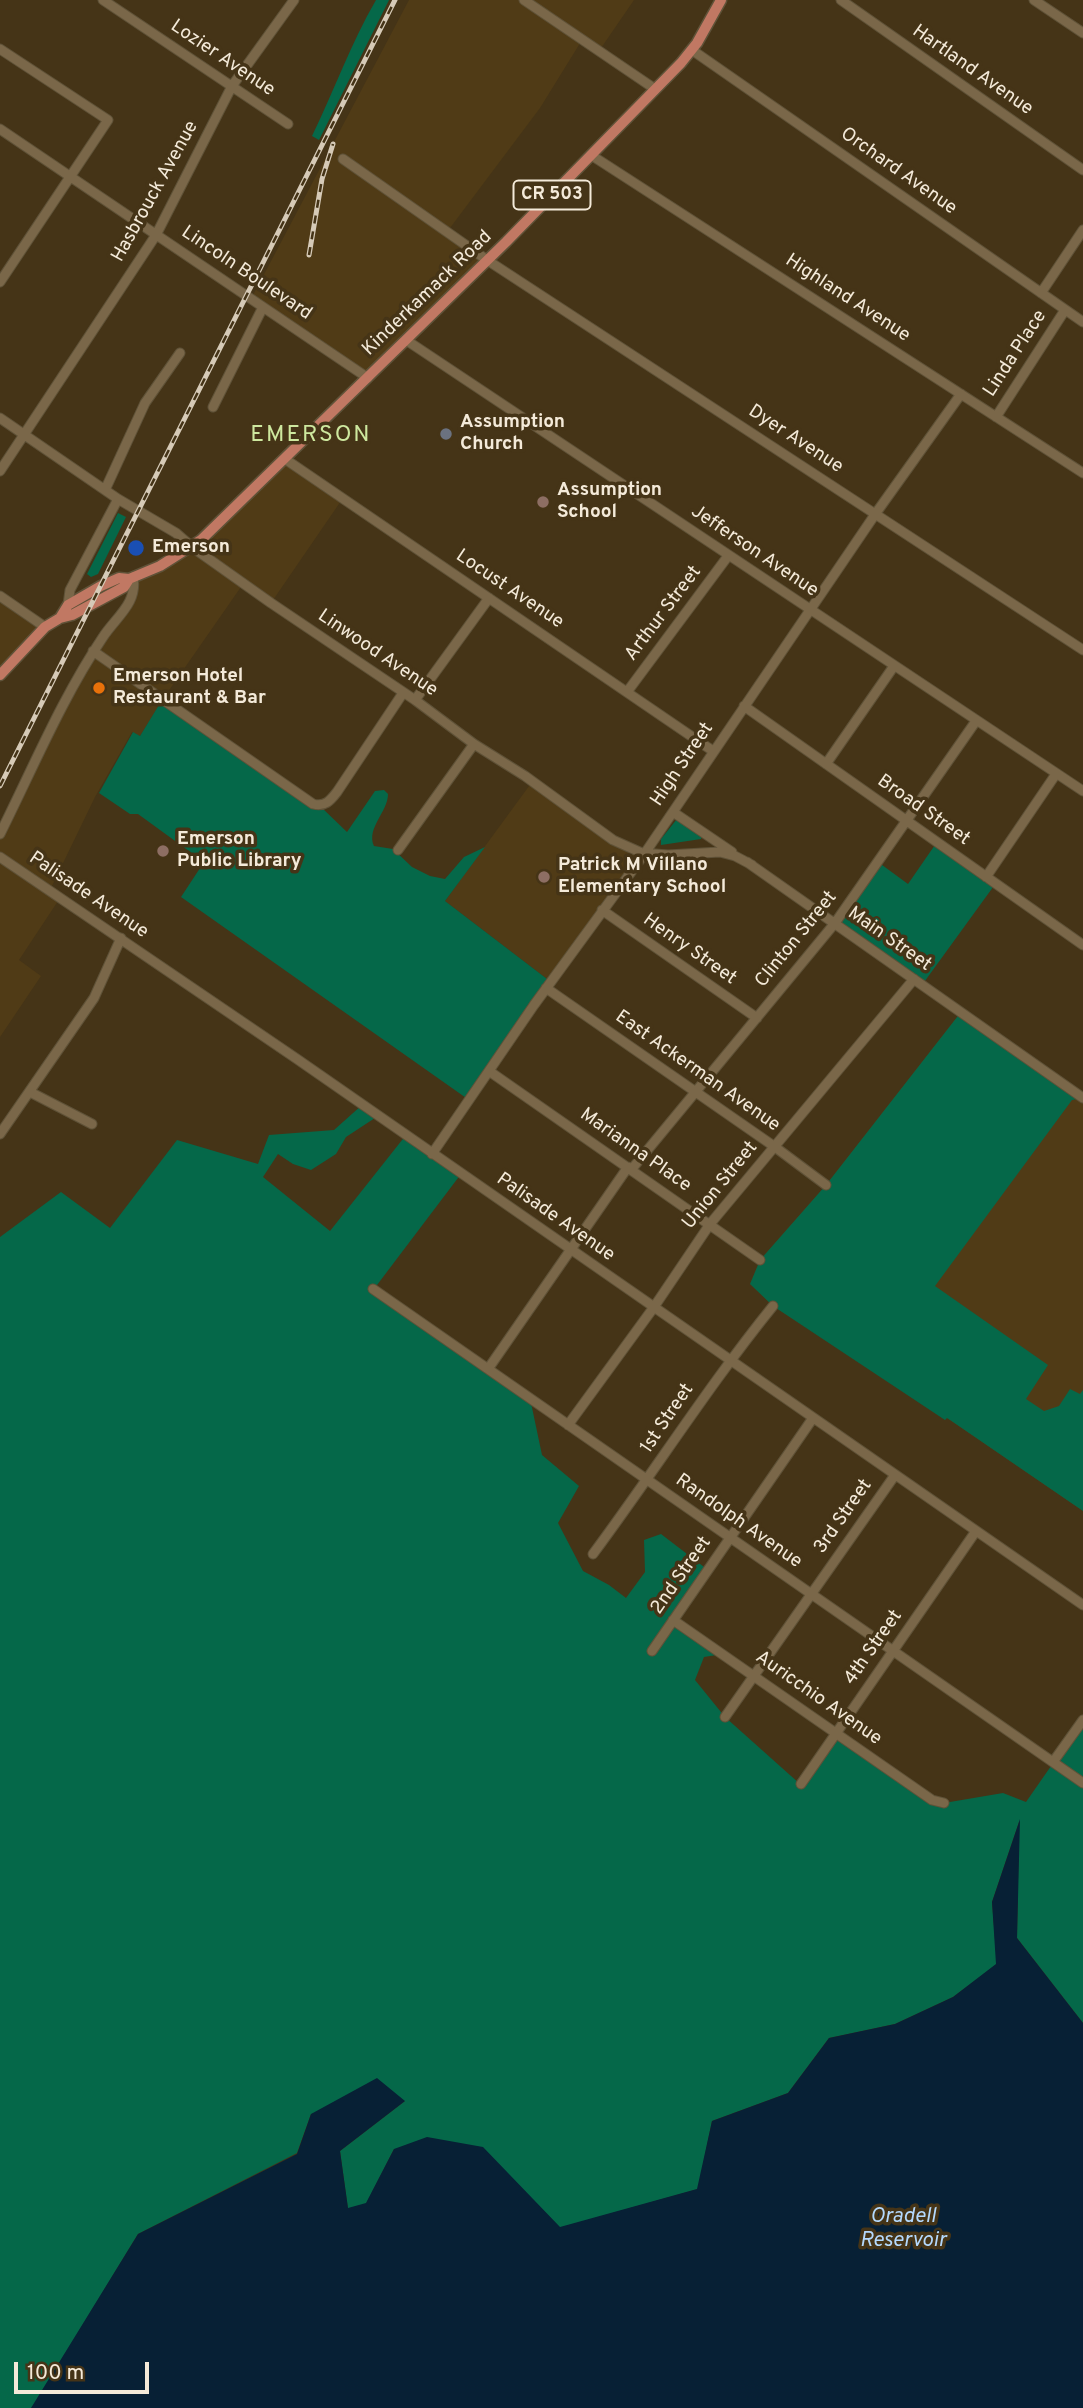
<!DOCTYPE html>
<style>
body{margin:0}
#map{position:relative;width:1083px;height:2408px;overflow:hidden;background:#453417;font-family:Overpass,sans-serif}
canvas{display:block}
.scale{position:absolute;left:14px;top:2362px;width:135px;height:32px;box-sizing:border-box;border:4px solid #f4ead9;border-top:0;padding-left:9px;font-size:21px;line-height:24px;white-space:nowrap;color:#f4ead9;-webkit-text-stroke:5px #453417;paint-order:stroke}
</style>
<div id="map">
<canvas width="1083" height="2408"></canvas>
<div class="scale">100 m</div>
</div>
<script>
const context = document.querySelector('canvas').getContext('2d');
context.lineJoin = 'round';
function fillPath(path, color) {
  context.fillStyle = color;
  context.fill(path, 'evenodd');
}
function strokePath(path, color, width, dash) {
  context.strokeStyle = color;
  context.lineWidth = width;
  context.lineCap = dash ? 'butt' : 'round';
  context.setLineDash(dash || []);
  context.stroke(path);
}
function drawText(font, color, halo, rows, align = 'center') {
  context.font = font + ' Overpass,sans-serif';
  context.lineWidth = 7;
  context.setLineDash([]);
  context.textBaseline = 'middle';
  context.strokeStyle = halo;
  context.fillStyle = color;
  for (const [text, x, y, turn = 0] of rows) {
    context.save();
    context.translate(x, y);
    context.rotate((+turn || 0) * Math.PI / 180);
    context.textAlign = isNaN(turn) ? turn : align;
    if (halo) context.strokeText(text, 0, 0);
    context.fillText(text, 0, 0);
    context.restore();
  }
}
const built = new Path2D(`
 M409,0H634L599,51L582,40L540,108L447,232L487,260L368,378L251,299Z
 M285,459L343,498L271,603L243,584L163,699L140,736L132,732L95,797L50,890L60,898L19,960L41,976L0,1037V834L76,681L131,602L133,577L177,557Z
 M0,596L45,627L0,675Z
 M532,782L642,854L551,982L445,901Z
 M961,1012L1083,1098V1511L950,1420L773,1306L750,1284L760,1260L826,1185Z`);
const green = new Path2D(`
 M376,0H389L319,140L312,136C334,91 351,43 376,0Z
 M118,513L126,517L98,574L91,577L87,574Z
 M162,700L320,806L347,832L375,791L384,790L388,794C388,812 366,828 374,846L393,849L412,867L430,876L445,879L464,857L485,847L445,901L551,982L469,1100L181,897L204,862L138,814H130L99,793L133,732L140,736Z
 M677,819L702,836L701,839L661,845V839Z
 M937,842L996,883L922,985L835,923L878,862L908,884Z
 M961,1012L1083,1098L1072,1100L935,1286L1048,1365L1026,1399L1044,1411L1059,1406L1070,1389L1080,1394L1083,1390V1511L950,1420L947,1418L945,1420L773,1306L750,1284L760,1260L826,1185Z
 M362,1105L378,1116L346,1137L336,1154L311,1170L293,1164L278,1154L263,1177L330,1231L406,1135L461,1174L374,1289L530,1398L542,1455L579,1486L558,1523L583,1571L609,1585L626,1598L645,1572L644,1540L661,1534L708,1570L674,1620L723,1654L704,1657L695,1680L725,1717L800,1784L836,1733L944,1803L1003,1793L1026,1802L1083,1720V2023L1017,1938L1019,1822L992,1902L997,1964L953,1997L895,2024L829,2038L788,2093L712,2121L698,2189L560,2228L483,2148L394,2149L366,2204L348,2209L340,2151L405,2101L311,2114L297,2153L138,2234L34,2405L31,2408H0V1237L61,1192L110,1228L177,1140L258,1164L269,1135L334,1130Z`);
const water = new Path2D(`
 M1020,1819L1017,1938L1083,2023V2408H31L138,2234L297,2154L311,2114L377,2078L405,2101L340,2151L348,2208L366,2203L394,2149L427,2137L483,2147L560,2227L697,2189L712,2121L788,2093L829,2038L895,2024L953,1997L996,1964L992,1902Z`);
const minor = new Path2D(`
 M103,0L288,124
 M524,0L655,89
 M841,0L1083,170
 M1034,0L1083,33
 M0,49L108,120L0,282
 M692,50L1083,322
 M0,129L368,378
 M591,155L1083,473
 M343,159L487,260L1083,650
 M1041,293L1083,230
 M406,340L1083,791
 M213,407L263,307
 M996,417L1065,310
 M0,418L118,499L176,533L192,547L271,603L415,700L474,744L525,776L613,840L642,853L668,855L720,852L735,856L752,865
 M285,459L713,751
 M0,471L156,235L232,86L294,0
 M105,490L145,403L180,353
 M0,596L45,627
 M68,605L70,590L118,499
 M93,651L313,804C325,807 330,801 337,792L403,693
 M627,692L728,556
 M415,700L489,598
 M744,706L1083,945
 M826,764L894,666
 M673,812L732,852
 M0,834C33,768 62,698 103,637C116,617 138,603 133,577
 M398,850L474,744
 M0,857L297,1059L1083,1605
 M747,862L1083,1098
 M986,877L1056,774
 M602,910L757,1018
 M546,988L775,1147L826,1185
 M489,1071L760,1260
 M30,1092L92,1124
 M0,1134L94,998L121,938
 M432,1154L534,1005L645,853L876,513L961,394
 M631,1170L835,923L976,721
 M373,1289L1083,1783
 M488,1369L628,1167
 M568,1425L654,1307L710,1224L914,979
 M593,1554C654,1472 709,1385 773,1306
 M673,1620L932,1800L944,1803
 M652,1651L813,1418
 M725,1717L895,1475
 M1053,1762L1083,1720
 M801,1784L976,1531`);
const major = new Path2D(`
 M60,618L68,605L101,586L119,578L129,579L160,566L201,540L506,242L681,63L697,43L721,0
 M0,675L45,627L60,618L72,615L124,587L129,579`);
const rail = new Path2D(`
 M309,255L322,179L333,144
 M0,786L395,0`);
const markers = [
 [446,434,7,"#6b7280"],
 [543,502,7,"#8d6e63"],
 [136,548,9,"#1a4fb4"],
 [99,688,7,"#e8710a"],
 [163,851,7,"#8d6e63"],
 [544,877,7,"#8d6e63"]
];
const shields = [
 [552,195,77]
];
const shieldNames = [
 ["CR 503",552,195]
];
const streetNames = [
 ["Lozier Avenue",222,59,34],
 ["Hartland Avenue",972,71,35],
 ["Orchard Avenue",898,172,35],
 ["Hasbrouck Avenue",156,192,-61],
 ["Lincoln Boulevard",246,274,34],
 ["Kinderkamack Road",428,294,-44],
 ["Highland Avenue",847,299,33],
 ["Linda Place",1016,354,-57],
 ["Dyer Avenue",795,440,33],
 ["Jefferson Avenue",754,552,34],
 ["Locust Avenue",509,590,34],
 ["Arthur Street",664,614,-53],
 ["Linwood Avenue",377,654,34],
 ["High Street",683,765,-56],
 ["Broad Street",923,811,35],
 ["Palisade Avenue",88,896,34],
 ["Clinton Street",797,940,-51],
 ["Main Street",889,940,35],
 ["Henry Street",689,950,35],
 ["East Ackerman Avenue",697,1072,35],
 ["Marianna Place",635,1151,35],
 ["Union Street",721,1186,-51],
 ["Palisade Avenue",555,1218,35],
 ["1st Street",668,1419,-56],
 ["3rd Street",844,1517,-55],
 ["Randolph Avenue",738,1522,35],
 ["2nd Street",682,1576,-55],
 ["4th Street",874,1648,-55],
 ["Auricchio Avenue",818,1699,35]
];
const poiNames = [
 ["Assumption",460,423],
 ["Church",460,445],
 ["Assumption",557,491],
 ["School",557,513],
 ["Emerson",152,548],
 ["Emerson Hotel",113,677],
 ["Restaurant & Bar",113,699],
 ["Emerson",177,840],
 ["Public Library",177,862],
 ["Patrick M Villano",558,866],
 ["Elementary School",558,888]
];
const waterNames = [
 ["Oradell",903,2218],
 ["Reservoir",903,2242]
];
const quarterNames = [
 ["EMERSON",311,436]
];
fillPath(built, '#503b16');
fillPath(green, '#056849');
fillPath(water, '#072035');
strokePath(minor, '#5f5238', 11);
strokePath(major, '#5f5238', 13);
strokePath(minor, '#7a6749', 9);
strokePath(major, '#c17863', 10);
strokePath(rail, '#d6cab7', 5);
strokePath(rail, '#453417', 2.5, [8]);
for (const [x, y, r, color] of markers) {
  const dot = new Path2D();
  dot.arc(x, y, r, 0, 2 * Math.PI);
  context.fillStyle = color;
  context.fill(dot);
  strokePath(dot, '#453417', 2.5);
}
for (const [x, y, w] of shields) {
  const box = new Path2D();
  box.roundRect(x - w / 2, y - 14.5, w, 29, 5);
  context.fillStyle = '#453417';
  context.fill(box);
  strokePath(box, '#f4ead9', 2);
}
drawText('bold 18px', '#f4ead9', null, shieldNames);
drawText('19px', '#f4ead9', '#453417', streetNames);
drawText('bold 19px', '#f4ead9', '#453417', poiNames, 'left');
drawText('italic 21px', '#b4d9fd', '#453417', waterNames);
context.letterSpacing = '2px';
drawText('23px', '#cee89f', '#453417', quarterNames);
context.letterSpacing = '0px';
</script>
